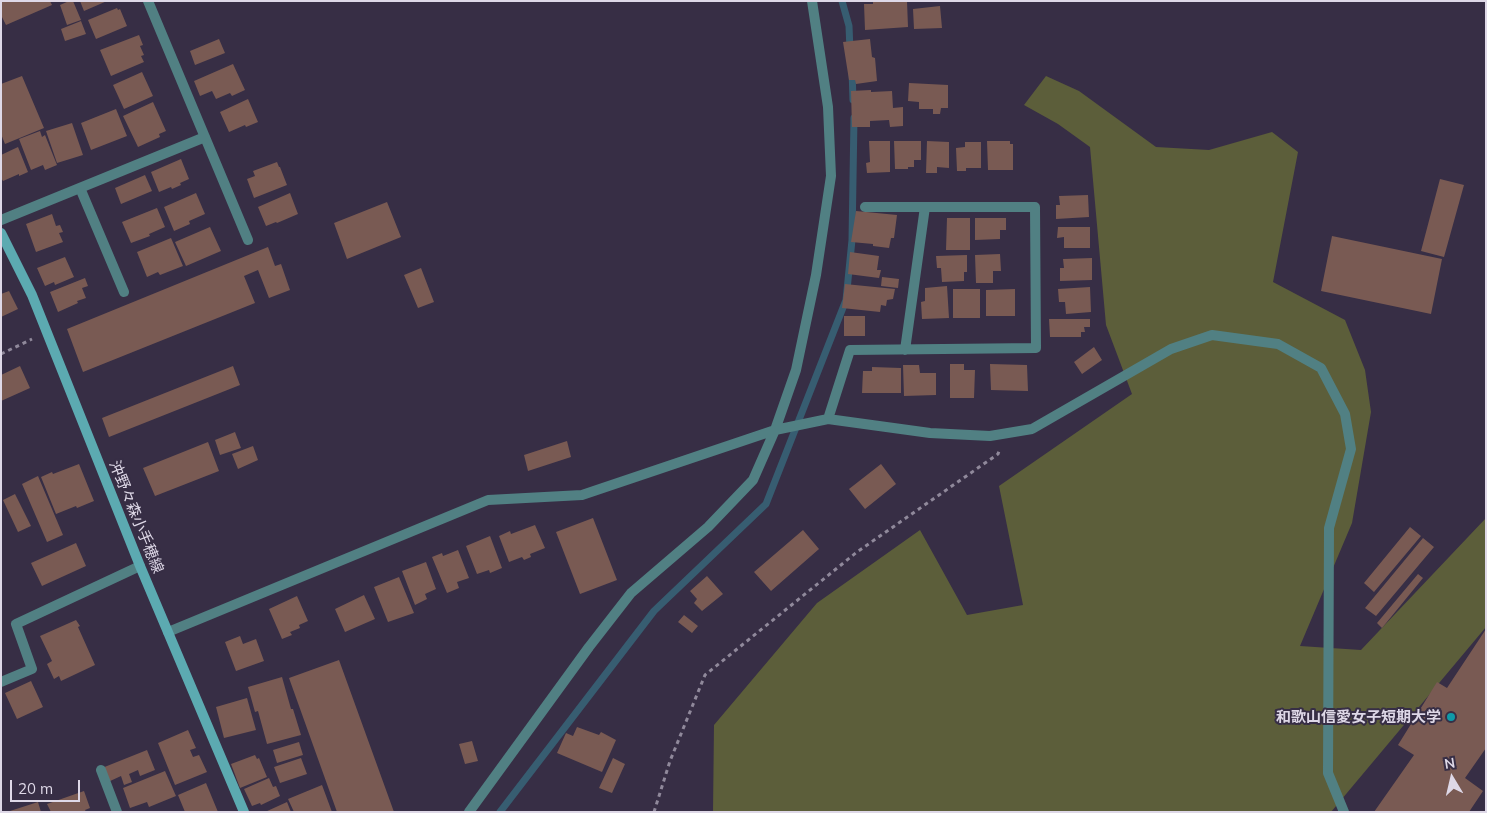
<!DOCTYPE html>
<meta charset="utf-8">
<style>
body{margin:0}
#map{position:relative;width:1487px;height:813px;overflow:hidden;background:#372e45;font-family:Mulish,sans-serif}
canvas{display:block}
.frame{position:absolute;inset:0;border:2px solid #ded8e7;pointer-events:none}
.north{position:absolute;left:1427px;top:753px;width:50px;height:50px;-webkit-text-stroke:4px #372e45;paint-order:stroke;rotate:351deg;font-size:14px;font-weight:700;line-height:20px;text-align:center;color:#ded8e7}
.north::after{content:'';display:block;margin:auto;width:18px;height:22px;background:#ded8e7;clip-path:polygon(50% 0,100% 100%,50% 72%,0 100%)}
.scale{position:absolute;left:10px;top:780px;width:70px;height:22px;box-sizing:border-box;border:2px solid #ded8e7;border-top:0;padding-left:6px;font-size:15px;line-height:18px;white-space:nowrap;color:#ded8e7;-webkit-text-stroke:4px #372e45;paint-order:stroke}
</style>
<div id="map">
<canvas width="1487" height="813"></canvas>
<div class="frame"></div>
<div class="north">N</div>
<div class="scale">20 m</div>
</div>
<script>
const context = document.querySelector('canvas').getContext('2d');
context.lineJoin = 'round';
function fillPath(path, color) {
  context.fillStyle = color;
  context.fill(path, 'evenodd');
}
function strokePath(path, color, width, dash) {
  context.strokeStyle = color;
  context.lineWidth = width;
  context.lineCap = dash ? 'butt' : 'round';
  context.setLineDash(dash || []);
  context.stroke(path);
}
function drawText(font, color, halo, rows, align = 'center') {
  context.font = font + ' Mulish,"Noto Sans JP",sans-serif';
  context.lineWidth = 4;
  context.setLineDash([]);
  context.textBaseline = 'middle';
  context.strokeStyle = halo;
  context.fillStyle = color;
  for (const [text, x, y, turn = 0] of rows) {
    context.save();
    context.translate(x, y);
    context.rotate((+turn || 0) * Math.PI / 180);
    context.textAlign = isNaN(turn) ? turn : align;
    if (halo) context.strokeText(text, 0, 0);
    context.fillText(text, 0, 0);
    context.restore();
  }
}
const forest = new Path2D(`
 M1046,76L1079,91L1156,147L1209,150L1272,132L1298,152L1273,282L1345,320L1365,370L1371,412L1352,523L1300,646L1361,650L1486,518V627L1331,812H713L714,725L817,603L920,530L967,615L1023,605L999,486L1132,394L1106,325L1090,147L1058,124L1024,105Z`);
const stream = new Path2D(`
 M842,1L849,26L850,50
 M852,70L853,100
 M500,812L654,611L766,504L846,300L852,240L854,118`);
const building = new Path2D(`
 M1,1H50L52,5L6,25L1,15Z
 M69,1H73L81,20L67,25L60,5Z
 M80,1H107L84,11Z
 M873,1H907L908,27L865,30L864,4H873Z
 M940,6L942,28L914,29L913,9Z
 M117,8L118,10L120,9L127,26L96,39L88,20Z
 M81,21L86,34L65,41L61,29Z
 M139,35L143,45L140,46L144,55L141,56L144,62L111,76L100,50Z
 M219,39L225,53L195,65L190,51Z
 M870,39L872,57L875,58L877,81L856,84L855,80H849L843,42Z
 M233,64L245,90L232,96L230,93L216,99L212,91L200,96L194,81Z
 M142,72L153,96L124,109L113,85Z
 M22,76L44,128L5,144L1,134V84Z
 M909,83L948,85V108H941L940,114H933V109H919V102L908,101Z
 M871,90V92L892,91L893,108L903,107V126L890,127L889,120L870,121V127H852L851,91Z
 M248,99L258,122L246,127L245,125L229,132L220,112Z
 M153,102L166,131L159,134L160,137L138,147L123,116Z
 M116,109L127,136L91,150L81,123Z
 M72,123L83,155L57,163L46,131Z
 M40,131L42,137L45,135L57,165L45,170L43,165L31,170L19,139Z
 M869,141H890V172L867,173L866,163L870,162Z
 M894,141H921V160H914V167H908V169H895Z
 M927,141L949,142V168L937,167V173H926Z
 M987,141H1010V144H1013V170H988Z
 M965,142H981V168H966V171H957L956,148L965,147Z
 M18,147L28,172L19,176V174L3,181L1,178V155Z
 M181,159L189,179L180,183L181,185L172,189L171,187L159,192L151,172Z
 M277,162L279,167H280L287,185L254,198L247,179L255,176L253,171Z
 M145,175L152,191L121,204L115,188Z
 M1440,179L1464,185L1444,257L1421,251Z
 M196,193L205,214L189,221L190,224L174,231L164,207Z
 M290,193L298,214L277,223L276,222L266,226L258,207Z
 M1088,195L1089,217L1056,219V205H1060L1059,196Z
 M387,202L401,237L347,259L334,223Z
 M157,208L165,227L149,234L150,236L131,243L122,222Z
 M856,211L897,215L894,238H891L889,248L873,246V244L851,242Z
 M52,214L56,226L60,225L63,232L59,233L63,242L36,252L26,224Z
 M947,218H970V250H946Z
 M975,218H1006V230H1000V239L975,240Z
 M210,227L221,251L186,266L175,242Z
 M1058,227H1090V248H1064V237L1057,238Z
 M1332,236L1442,259L1431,314L1321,291Z
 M171,238L183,266L160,275L158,272L147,277L137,252Z
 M268,247L275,266L281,264L290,290L269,298L258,270L244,276L255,303L83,372L67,329Z
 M850,252L879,256L877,270H881L879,278L848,274Z
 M1000,254L1001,271H993V283H976L975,255Z
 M967,255V272H964V281L942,282L941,268H937L936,256Z
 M65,257L74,277L55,285L54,282L45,286L37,268Z
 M1092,258V280L1060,281V268H1064L1063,259Z
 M421,268L434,302L418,308L404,275Z
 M882,277L899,279L898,288L881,286Z
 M85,278L88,286L82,288L86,298L77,301L78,303L58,312L50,292Z
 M845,284L895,289L893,299L887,300L886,306L881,305L880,312L842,308Z
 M947,286L949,318L922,319L921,302L925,301V288Z
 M1090,287L1091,312L1066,314L1065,302H1059L1058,289Z
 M953,289H980V318H953Z
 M1015,289V316H986V290Z
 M9,291L18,309L1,317V294Z
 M844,316H865V336H844Z
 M1049,319H1090V327H1084L1085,332H1081V337H1050Z
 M1094,347L1102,360L1082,374L1074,362Z
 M950,364H964V370H975L974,398H950Z
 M990,364L1027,365L1028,391L991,390Z
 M903,365H919L920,373H936V395L904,396Z
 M20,366L30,388L1,401V375Z
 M233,366L240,385L109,437L102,418Z
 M872,367L901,368V393H862L863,371H872Z
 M235,432L241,448L220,455L215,440Z
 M567,441L571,457L528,471L524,455Z
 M208,442L219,471L155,496L143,468Z
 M253,446L258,460L238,469L232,454Z
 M79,464L94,501L77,508L76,506L56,514L41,477L52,472L53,474Z
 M881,464L896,484L865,509L849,489Z
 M38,476L63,535L47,542L22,484Z
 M15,494L31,526L18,532L3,500Z
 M593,518L617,580L580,594L556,532Z
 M535,525L545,548L530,554L531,557L524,560L522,557L509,562L499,536L510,531L511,534Z
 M1410,527L1421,536L1374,592L1364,583Z
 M803,530L819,549L771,591L754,572Z
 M490,536L502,568L490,573L489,570L477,574L466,546Z
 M1423,538L1434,547L1376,616L1365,608Z
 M76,543L86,566L42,586L31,563Z
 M458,550L469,578L457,582L459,588L447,593L432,557L442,553L443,556Z
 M426,562L436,589L425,594L427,599L415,605L402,571Z
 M1418,574L1423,578L1382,628L1377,623Z
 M707,576L723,594L702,611L694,603L697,599L690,591Z
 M399,577L414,613L388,622L374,587Z
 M364,595L375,619L345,632L335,609Z
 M297,596L308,621L299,625L300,628L290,632L292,635L282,639L269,609Z
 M684,615L698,626L692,633L678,622Z
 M76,620L80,626L78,627L95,665L61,681L59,676L54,679L47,664L52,661L40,636Z
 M1486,629V748L1465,778L1483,791L1469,812H1374L1414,755L1398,745L1437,682L1447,688Z
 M240,636L243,644L256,639L264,661L236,671L225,642Z
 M339,660L394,812H337L289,678Z
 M282,677L291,709H293L301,735L267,744L258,711L255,712L248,687Z
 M31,681L43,707L17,719L5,693Z
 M247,698L256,730L224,738L216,707Z
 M577,727L599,735L601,732L616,740L602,772L557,753L566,733L573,736Z
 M188,730L196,748L190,750L193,757L199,755L207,772L175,785L158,743Z
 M472,741L478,761L465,764L459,744Z
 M299,742L303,755L277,763L273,750Z
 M147,750L155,770L140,776L138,770L129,774L132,782L124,785L121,776L108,782L102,768Z
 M255,755L257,759L259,758L267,777L240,788L231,764Z
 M301,758L307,774L280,783L274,767Z
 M613,758L625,764L612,793L599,788Z
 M165,771L176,796L149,807L147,802L130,808L123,788Z
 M269,778L273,787L276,786L280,796L261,805L260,803L252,806L244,789Z
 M206,783L218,812H185L178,795Z
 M322,785L332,812H294L288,799Z
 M84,791L90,808L85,810L86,812H51L47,804Z
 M38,802L41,812H10V811Z
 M287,802L291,812H265Z`);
const path = new Path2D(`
 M1,354L32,339
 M654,812L670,761L705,675L857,552L998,454L999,451`);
const minor = new Path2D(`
 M148,1L248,240
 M80,188L124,292
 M1,220L205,137
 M905,350L925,207
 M828,419L850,350L1036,348L1035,207H865
 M168,632L488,500L582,495L775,430L828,419L930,433L990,436L1032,429L1171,349L1212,335L1278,344L1321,368L1345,414L1351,449L1329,528L1328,773L1344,812
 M1,682L32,669L16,624L140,566
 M101,770L117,812
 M469,812L589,647L631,593L708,527L753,480L775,430L796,370L816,275L831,176L828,107L812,1`);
const secondary = new Path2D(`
 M1,233L32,295L140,566L244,812`);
const markers = [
 [1451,717,5,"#0f9aa8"]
];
const streetNames = [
 ["沖野々森小手穂線",136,517,68]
];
const poiNames = [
 ["和歌山信愛女子短期大学",1441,717]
];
fillPath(forest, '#5c5e3a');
strokePath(stream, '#375d71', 7);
fillPath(building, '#795a53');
strokePath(path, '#90899b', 3, [4, 4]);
strokePath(minor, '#518083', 10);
strokePath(secondary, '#5caab1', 10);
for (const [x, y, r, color] of markers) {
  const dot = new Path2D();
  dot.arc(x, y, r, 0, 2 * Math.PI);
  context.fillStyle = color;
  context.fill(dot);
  strokePath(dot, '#372e45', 2);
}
drawText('15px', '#ded8e7', '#372e45', streetNames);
drawText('bold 15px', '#ded8e7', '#372e45', poiNames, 'right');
</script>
